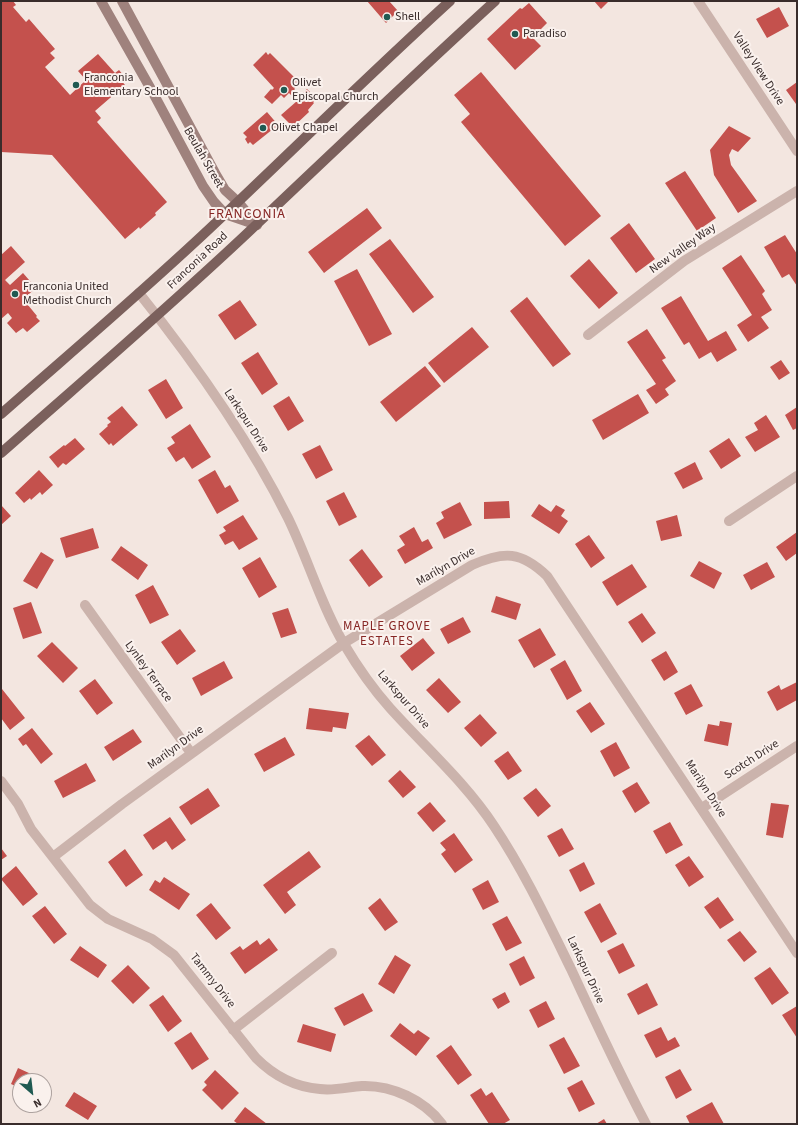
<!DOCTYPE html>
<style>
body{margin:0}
#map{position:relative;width:798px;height:1125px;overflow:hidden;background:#f3e6e0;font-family:"Source Sans 3",sans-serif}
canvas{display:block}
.frame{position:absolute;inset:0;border:2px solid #392c2b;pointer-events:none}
.north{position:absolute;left:12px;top:1073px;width:40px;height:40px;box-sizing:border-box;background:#faf1ed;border:1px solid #ada29f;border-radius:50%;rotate:152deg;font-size:11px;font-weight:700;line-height:16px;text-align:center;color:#392c2b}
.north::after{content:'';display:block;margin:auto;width:14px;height:18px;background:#205a52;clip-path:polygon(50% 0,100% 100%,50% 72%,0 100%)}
</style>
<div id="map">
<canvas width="798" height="1125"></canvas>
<div class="frame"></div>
<div class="north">N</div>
</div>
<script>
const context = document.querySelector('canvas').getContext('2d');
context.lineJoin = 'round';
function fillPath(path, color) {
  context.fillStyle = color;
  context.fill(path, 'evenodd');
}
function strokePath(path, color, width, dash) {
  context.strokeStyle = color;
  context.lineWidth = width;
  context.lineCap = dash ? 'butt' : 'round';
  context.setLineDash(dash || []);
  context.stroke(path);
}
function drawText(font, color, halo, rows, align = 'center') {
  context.font = font + ' "Source Sans 3",sans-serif';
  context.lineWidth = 4;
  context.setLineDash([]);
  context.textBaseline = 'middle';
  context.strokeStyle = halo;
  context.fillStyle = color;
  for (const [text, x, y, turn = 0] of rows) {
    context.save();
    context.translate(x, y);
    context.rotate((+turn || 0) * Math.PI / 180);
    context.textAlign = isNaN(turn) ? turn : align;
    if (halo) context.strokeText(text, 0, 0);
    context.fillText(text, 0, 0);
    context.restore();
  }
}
const building = new Path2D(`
 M1,1H13L16,5L13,7L26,22L29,19L55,49L50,53L55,58L45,67L70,95L86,80L78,71L98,54L115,73L119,70L124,76L120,79L125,85L95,111L101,118L97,122L167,202L155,213L156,215L140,229L139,227L125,239L52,155L1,152Z
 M367,1H389L398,11L386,23Z
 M594,1H609L601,9Z
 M529,3L547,23L541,29L542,30L533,38L541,46L515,70L487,39L520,8L522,9Z
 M779,7L789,26L767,38L756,19Z
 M266,52L268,55L270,53L300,83L294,89L301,95L307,89L317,99L313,102L314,103L308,110L309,112L293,127L281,115L297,101L289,93L284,98L281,95L272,104L264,97L271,89L272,90L274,88L253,65Z
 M481,72L601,216L565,246L461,122L470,114L454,95Z
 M797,82V104H796L786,90Z
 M267,112L279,126L274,130L273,129L253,145L250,142L248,144L245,139L247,137L243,133Z
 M729,126L751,138L738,152L732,149L729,155L731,165L757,201L738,213L714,175L710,150Z
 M685,171L716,218L697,231L665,183Z
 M367,208L382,228L324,273L308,252Z
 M629,223L655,259L636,273L610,238Z
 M785,235L797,254V286L789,274L782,278L764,247Z
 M390,239L434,297L413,313L369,254Z
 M11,246L25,262L5,280L10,285L23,273L36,288L23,299L37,316L36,317L40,321L27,332L23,328L16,333L7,323L12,318L8,313L1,319V255Z
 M741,255L765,291L762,294L772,310L761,317L769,328L748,342L737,325L752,315L722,268Z
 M589,259L618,293L599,309L570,276Z
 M357,269L392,334L369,346L334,281Z
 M681,296L708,341L726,331L737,350L717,362L711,352L699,359L689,342L684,345L661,308Z
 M527,297L571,354L553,367L510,311Z
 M240,300L257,325L235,340L218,315Z
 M472,327L489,347L444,383L428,363Z
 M647,329L666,358L662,360L676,381L665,389L669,395L656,404L646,390L656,384L627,342Z
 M258,352L278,384L262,395L241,363Z
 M781,360L790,373L779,380L770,367Z
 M425,366L441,386L396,422L380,402Z
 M166,379L183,408L166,419L148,390Z
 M638,394L649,413L603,440L592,420Z
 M289,396L304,421L288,431L273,406Z
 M122,406L138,425L113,446L111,443L109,445L99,434L108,426L107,425L111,422L107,418Z
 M797,407V428L793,430L785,415Z
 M766,415L780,437L755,452L745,437L758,430L754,423Z
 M190,424L211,457L192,469L184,457L176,462L167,448L175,443L171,437Z
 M75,438L85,449L66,465L63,463L58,468L49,457L64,445L65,446Z
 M729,438L741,456L721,469L709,451Z
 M320,445L333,470L316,479L302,454Z
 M695,462L703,479L683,489L674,473Z
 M39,470L53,485L42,495L40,492L31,500L30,498L24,503L15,493Z
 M215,470L225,488L230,485L239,501L217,514L198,480Z
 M344,492L357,517L339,526L326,501Z
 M509,501L510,518L484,519V502Z
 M460,502L472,525L444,539L436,523L444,518L441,512Z
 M539,504L551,512L556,505L565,510L561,516L568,521L559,534L531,516Z
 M1,505L11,516L1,525Z
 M243,515L258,539L239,550L233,541L225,545L219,535L226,531L223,527Z
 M677,515L682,536L661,541L656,521Z
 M414,527L422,542L428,539L433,548L405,564L397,550L405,545L399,536Z
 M93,528L99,548L66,558L60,538Z
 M797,532V553L786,561L776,547Z
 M589,535L605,558L591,568L575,544Z
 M121,546L148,565L138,580L111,560Z
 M362,549L383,577L369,587L349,560Z
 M41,552L54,560L37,589L23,581Z
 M260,557L277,587L259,598L242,568Z
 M699,561L722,573L714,589L690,576Z
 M767,562L775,577L751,590L743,575Z
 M632,564L647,587L617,606L602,582Z
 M153,585L169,615L150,624L135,595Z
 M496,596L521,604L516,620L491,612Z
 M31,602L42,633L23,639L13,608Z
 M288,608L297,633L281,638L272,613Z
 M642,613L656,633L642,643L628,622Z
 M463,617L471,632L448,644L440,629Z
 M540,628L556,655L534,668L518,640Z
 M180,629L196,651L177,665L161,642Z
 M423,638L435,653L412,671L400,656Z
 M52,642L78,668L63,683L37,656Z
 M666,651L678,672L664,681L651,660Z
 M565,660L582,691L567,700L550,669Z
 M224,661L233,678L201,696L192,678Z
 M439,678L461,702L448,713L426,690Z
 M95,679L113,703L97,715L79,691Z
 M797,682V700L777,711L767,692L779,685L781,690Z
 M691,684L703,706L686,715L674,693Z
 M2,689L25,718L10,730L1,718V690Z
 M590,702L605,724L591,733L576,711Z
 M309,708L349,713L346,729L333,727L332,732L306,729Z
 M480,714L497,733L481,747L464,728Z
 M720,721L732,723L728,746L704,741L708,724L719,726Z
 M32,728L53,754L41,764L26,744L23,746L18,739Z
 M133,729L142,742L113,761L104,747Z
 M369,735L386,755L372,766L355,746Z
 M285,737L295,755L264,772L254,754Z
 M616,742L630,768L614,777L600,751Z
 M508,751L522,771L508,780L494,761Z
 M86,763L96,781L63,798L54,781Z
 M400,770L416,787L403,798L388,781Z
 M637,782L650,803L635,813L622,791Z
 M208,788L220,806L191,825L179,807Z
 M536,788L551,806L538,817L523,798Z
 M430,802L446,821L433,832L417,813Z
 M771,803L789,805L783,838L766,835Z
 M170,817L186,840L172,850L166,841L153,850L143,835Z
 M670,822L683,845L666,854L653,831Z
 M562,828L574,849L559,857L547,836Z
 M454,833L473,860L455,873L441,854L446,850L440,843Z
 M1,848L7,856L1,860Z
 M125,849L143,875L126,887L108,862Z
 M309,851L321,867L287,892L296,905L285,914L263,885Z
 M689,856L704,877L689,887L675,865Z
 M584,862L595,884L580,892L569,870Z
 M16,866L38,894L23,906L1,879Z
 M164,877L190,894L179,910L149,890L155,880L160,883Z
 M488,880L499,902L483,910L472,889Z
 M718,897L734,920L720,929L704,907Z
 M380,898L398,922L385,931L368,908Z
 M211,903L231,928L216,940L196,915Z
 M600,903L617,934L601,943L584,912Z
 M45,906L67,934L54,944L32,916Z
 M507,916L522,943L506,951L492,924Z
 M740,931L757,952L744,962L727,940Z
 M269,938L278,950L245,974L230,953L240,946L243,950L257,940L260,945Z
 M623,943L635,966L619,974L607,951Z
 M80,946L107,965L98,978L70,960Z
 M395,955L411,965L394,994L378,984Z
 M524,956L535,978L520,986L509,964Z
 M128,965L150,988L133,1004L111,981Z
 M770,967L789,993L772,1005L754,978Z
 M647,983L658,1005L638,1015L627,994Z
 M505,992L510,1002L498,1009L492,999Z
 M363,993L373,1011L344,1026L334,1008Z
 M163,995L182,1021L168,1032L149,1005Z
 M546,1001L555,1019L538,1028L529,1010Z
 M797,1006V1038L782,1015Z
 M400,1023L414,1034L418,1030L430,1038L416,1056L390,1036Z
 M303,1024L336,1034L331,1052L297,1042Z
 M661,1027L668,1041L675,1037L680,1046L656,1058L644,1035Z
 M191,1032L209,1059L192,1070L174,1043Z
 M564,1037L580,1066L564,1074L549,1045Z
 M451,1045L472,1075L458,1085L436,1056Z
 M18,1068L42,1079L41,1081H20V1088L11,1084Z
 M680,1069L692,1090L676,1099L665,1077Z
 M215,1070L239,1093L222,1110L202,1090L207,1085L204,1082Z
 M582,1080L595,1104L579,1112L567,1088Z
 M481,1088L486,1096L492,1092L510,1120L503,1124H489L470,1095Z
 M74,1092L97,1106L88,1120L65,1106Z
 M712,1102L724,1124H690L686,1116Z
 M245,1107L267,1124H238L234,1121Z
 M604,1119L607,1124H596Z`);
const street = new Path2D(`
 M698,1L797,151
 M139,293C195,363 248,438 288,518C308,559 321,605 344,644C357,666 373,689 390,708C425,747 465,782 494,826C524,871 547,920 571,969C595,1021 619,1073 646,1124
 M588,335L684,261L797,191
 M729,521L797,476
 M85,605L191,753
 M1,781L18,804L31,829L90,905L108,919L152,939L174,955L256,1058C274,1076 294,1087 320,1089C334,1091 348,1087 362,1086C392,1085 424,1100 442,1124
 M702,808L797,746
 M53,857L122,804L344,643L472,565C504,551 521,551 547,576L797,953
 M233,1030L332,953`);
const secondary = new Path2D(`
 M101,1L152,91L203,186L214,202L225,214L257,225
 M122,1L215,173L225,190L238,202L257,225`);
const primary = new Path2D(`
 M1,414C76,348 153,283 225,214C300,143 374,70 450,1
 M1,453C87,377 174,303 257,224C336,149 415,74 495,1`);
const markers = [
 [387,17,4,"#205a52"],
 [515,34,4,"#205a52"],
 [76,85,4,"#205a52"],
 [284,90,4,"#205a52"],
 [263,128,4,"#205a52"],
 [15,294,4,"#205a52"]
];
const poiNames = [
 ["Shell",395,17],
 ["Paradiso",523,34],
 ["Franconia",84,78],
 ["Elementary School",84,92],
 ["Olivet",292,83],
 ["Episcopal Church",292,97],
 ["Olivet Chapel",271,128],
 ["Franconia United",23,287],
 ["Methodist Church",23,301]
];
const streetNames = [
 ["Valley View Drive",758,69,57],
 ["Beulah Street",203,158,60],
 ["New Valley Way",683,249,-35],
 ["Franconia Road",198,261,-43],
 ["Larkspur Drive",246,421,57],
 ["Marilyn Drive",446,567,-30],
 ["Lynley Terrace",148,672,54],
 ["Larkspur Drive",403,700,49],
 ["Marilyn Drive",176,748,-36],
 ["Scotch Drive",752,760,-33],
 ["Marilyn Drive",705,789,57],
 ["Larkspur Drive",585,970,65],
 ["Tammy Drive",212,981,52]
];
const neighbourhoodNames = [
 ["MAPLE GROVE",387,627],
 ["ESTATES",387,642]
];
const quarterNames = [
 ["FRANCONIA",247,215]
];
fillPath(building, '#c4514d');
strokePath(street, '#cbb3ac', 10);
strokePath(secondary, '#9f827d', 10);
strokePath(primary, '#7b605c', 10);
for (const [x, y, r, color] of markers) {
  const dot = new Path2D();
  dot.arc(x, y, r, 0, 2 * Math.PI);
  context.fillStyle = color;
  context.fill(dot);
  strokePath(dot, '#faf1ed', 1.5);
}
drawText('12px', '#392c2b', '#faf1ed', poiNames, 'left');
drawText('12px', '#392c2b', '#faf1ed', streetNames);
context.letterSpacing = '1px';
drawText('13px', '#872725', '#faf1ed', neighbourhoodNames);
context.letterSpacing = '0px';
context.letterSpacing = '1px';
drawText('14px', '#872725', '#faf1ed', quarterNames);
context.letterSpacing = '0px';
</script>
